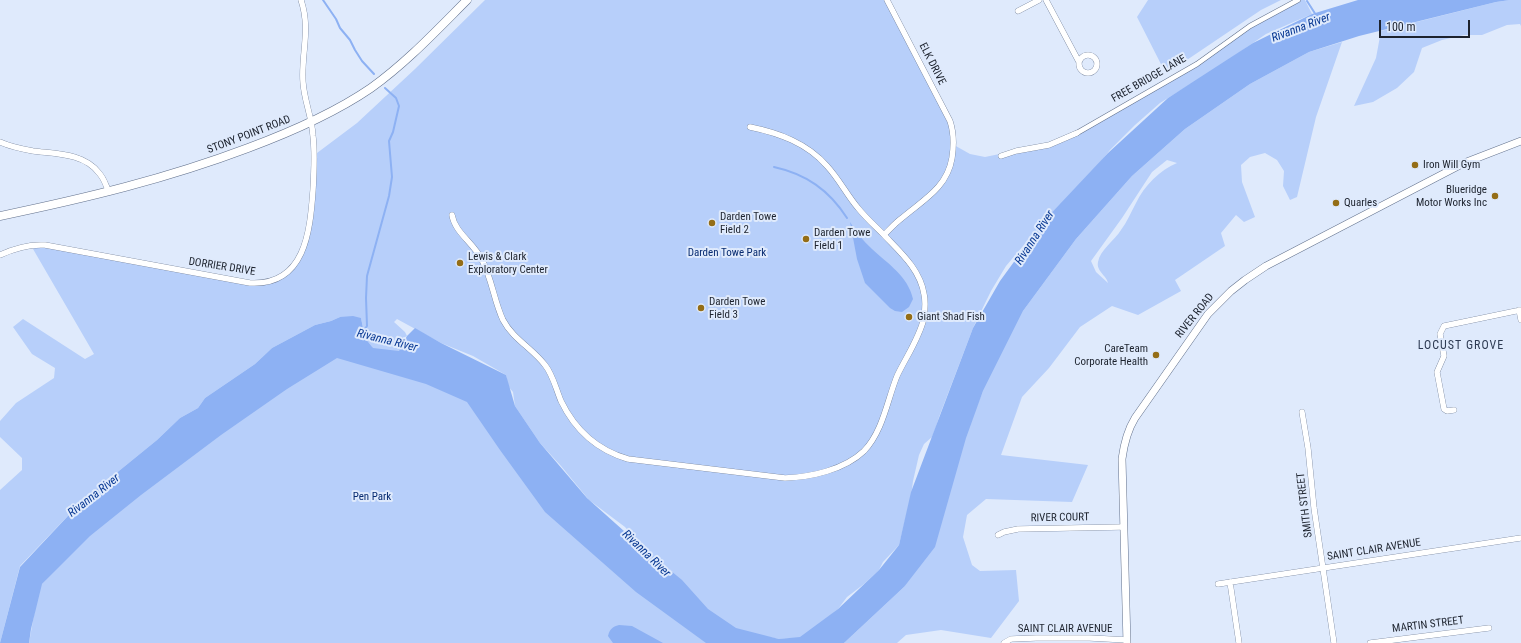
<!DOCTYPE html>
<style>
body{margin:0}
#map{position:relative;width:1521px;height:643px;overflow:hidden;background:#dfeafc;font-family:"Roboto Condensed",sans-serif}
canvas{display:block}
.scale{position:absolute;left:1379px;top:20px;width:91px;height:18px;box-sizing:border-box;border:2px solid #1d232e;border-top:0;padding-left:5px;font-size:12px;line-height:14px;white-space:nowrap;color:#1d232e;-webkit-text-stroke:3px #dfeafc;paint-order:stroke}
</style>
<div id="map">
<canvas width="1521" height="643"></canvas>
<div class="scale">100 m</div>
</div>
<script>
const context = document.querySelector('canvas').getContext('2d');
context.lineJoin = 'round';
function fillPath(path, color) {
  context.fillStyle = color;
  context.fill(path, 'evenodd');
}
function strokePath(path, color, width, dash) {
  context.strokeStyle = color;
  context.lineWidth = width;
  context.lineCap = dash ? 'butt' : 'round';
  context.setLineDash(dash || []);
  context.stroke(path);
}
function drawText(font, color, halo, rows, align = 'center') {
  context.font = font + ' "Roboto Condensed",sans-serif';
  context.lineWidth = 4;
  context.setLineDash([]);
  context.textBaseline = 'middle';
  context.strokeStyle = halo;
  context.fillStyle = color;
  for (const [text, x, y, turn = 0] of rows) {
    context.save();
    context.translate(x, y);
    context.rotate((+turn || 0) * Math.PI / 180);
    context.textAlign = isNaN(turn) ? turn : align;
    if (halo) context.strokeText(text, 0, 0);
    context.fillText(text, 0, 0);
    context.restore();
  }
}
const green = new Path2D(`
 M485,0H887L949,117L954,145L970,154L985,157L1043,145L1067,136L1185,71L1242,31L1297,0H1305L1312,14L1266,34L1211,72L1176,93L1160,103L1135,125L1110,150L1098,165L1040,226L1006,266L991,291L973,328L939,417L936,427L932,437L924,444L919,455L913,481L911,496L899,545L883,562L879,570L864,584L847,597L838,609L803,638L779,639L725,628L647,553L625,527L589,500L561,466L540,443L515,406L513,392L508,386L506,375L473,356L441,343L397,319L394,322L405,332L407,336L401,339L399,344L403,349L399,351L458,377L717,643H29L39,587L82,542L135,494L309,362L372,347L365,338L361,318L340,317L331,321L315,325L272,348L255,364L205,398L198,408L180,418L157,440L82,501L20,566L0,643V490L22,470V458L0,437V421L16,403L54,378L55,368L32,354L13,327L23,319L85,359L94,354L33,249L46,243L257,283C265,280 276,278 283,274C314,252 311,190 313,156L357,123L415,69Z
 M1148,0H1281L1261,10L1166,74L1137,17Z
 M1510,0H1521V26L1520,24L1507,25L1482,35H1464L1442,40L1422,48L1414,72L1397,88L1373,102L1354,106L1376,58L1381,31L1496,2Z
 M1342,42L1316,117L1297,197L1290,200L1283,186L1284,171L1277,160L1265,153L1250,157L1241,165L1242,182L1255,217L1244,222L1236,215L1221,233L1225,246L1175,280L1181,291L1138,315L1112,306L1080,327L1049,368L1022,397L1001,455L1088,465L1072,502L986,499L967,515L963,537L972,565L980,571L1016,570L1019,601L991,638L941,630L906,635L897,643H844L904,587L983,391L1023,311L1076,239L1132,176L1185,129L1250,84L1309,52ZM1167,160L1177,163C1160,170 1144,186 1136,203C1131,212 1127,222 1121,230C1115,240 1100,250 1098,262C1096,271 1107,276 1108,283L1096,272L1091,261L1122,218L1152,172Z`);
const water = new Path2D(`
 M1358,0H1510L1496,2L1359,36L1309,52L1250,84L1185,129L1132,176L1076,239L1023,311L983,391L966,438L935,547L904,587L844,643H706L636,592L545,512L500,450L467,402L426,384L337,358L287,389L221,435L141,495L90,536L42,584L31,629L29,643H0L20,567L82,501L157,440L180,418L198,408L205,398L255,364L272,348L315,325L331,321L340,317L353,316L361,318L365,338L373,348L399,351L407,336L415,328L441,343L506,375L515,406L540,443L587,498L643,548L682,580L708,609L736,628L779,639L800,637L838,609L879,570L899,545L911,492L973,328L1000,281L1043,222L1108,153L1168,98L1253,43L1312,14Z
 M850,222C856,232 863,241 872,249C888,264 908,276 913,299L909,307L902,312L895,311L890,308L865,283L857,259Z
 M619,625L632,626L663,643H613L608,636C610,629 612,627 619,625Z`);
const stream = new Path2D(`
 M323,0L336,19L340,28L350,40L355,50L362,61L374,74
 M1307,1L1316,15
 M774,167C806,174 829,190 847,218
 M362,333L367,326L366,298L367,276L389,196L392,177L389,141L393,132L399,106L396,98L385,88`);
const pedestrian = new Path2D(`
 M1077,133L1197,64L1250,26L1298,0`);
const minor = new Path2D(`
 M1046,0L1079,62
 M1018,11L1039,0
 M1079 64a9 9 0 1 1 18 0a9 9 0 1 1-18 0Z
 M750,127C779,133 807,143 827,166C839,179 847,195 858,208C866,218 875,226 884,235
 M0,142C11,147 22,149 33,151C56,154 84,153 99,173C104,178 106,186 109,192
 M1001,156L1016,151L1049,145L1077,133
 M452,215C455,233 474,243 482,260C492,279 494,301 503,320C513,339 532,348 545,365C553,375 556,389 561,401C575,430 597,450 628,459L785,478C811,477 844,470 864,451C883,431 887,401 897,376C906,357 919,339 924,318C925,310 926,302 924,294C920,269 900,252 884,235C890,229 895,223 902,218C923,200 947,188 952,158C954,145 954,133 950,121L887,0
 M0,255C15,248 28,244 45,245L250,283C305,286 310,232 313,190C314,173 315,153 313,136C312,117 304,100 303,82C301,53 311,30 301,0
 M1519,310L1521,320
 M1454,410L1447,411L1444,409L1437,372L1444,356L1440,334L1444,326L1521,310
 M1302,412L1308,448L1314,508L1334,643
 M998,535L1004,532L1018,529L1123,527
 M1230,582L1239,643
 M1218,584L1521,538
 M1004,643L1011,639L1036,638H1090L1127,640
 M1370,643L1489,628`);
const tertiary = new Path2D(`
 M1127,643L1122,459C1124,444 1127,431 1135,418L1208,314L1231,291L1245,280L1266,266L1464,163L1521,141`);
const secondary = new Path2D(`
 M0,216C86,198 166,179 248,148C291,132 333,114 371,88C406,63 436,31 467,0`);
const markers = [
 [1415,165,4,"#946d16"],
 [1495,196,4,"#946d16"],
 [1336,203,4,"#946d16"],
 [712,223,4,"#946d16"],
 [806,239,4,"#946d16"],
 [460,263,4,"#946d16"],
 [701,308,4,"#946d16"],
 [909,317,4,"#946d16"],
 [1156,355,4,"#946d16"]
];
const streetNames = [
 ["ELK DRIVE",932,64,63],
 ["FREE BRIDGE LANE",1149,79,-30],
 ["STONY POINT ROAD",249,135,-21],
 ["DORRIER DRIVE",222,267,9],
 ["RIVER ROAD",1195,316,-51],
 ["SMITH STREET",1305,505,-97],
 ["RIVER COURT",1060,518,-1],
 ["SAINT CLAIR AVENUE",1374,550,-9],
 ["MARTIN STREET",1428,625,-7],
 ["SAINT CLAIR AVENUE",1065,629]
];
const poiNames = [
 ["Iron Will Gym",1423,165],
 ["Blueridge",1487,190,"right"],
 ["Motor Works Inc",1487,203,"right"],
 ["Quarles",1344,203],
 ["Darden Towe",720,217],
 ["Field 2",720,230],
 ["Darden Towe",814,233],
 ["Field 1",814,246],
 ["Lewis & Clark",468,257],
 ["Exploratory Center",468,270],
 ["Darden Towe",709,302],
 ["Field 3",709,315],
 ["Giant Shad Fish",917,317],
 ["CareTeam",1148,349,"right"],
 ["Corporate Health",1148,362,"right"]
];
const parkNames = [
 ["Darden Towe Park",727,253],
 ["Pen Park",372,497]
];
const waterNames = [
 ["Rivanna River",1301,28,-21],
 ["Rivanna River",1035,238,-57],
 ["Rivanna River",387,341,14],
 ["Rivanna River",94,496,-38],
 ["Rivanna River",646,554,44]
];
const neighbourhoodNames = [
 ["LOCUST GROVE",1461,346]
];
fillPath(green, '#b7cffa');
fillPath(water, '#8db1f3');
strokePath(stream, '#8db1f3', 2);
strokePath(pedestrian, '#62718c', 5.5);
strokePath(minor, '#62718c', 6);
strokePath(tertiary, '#62718c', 8);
strokePath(secondary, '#62718c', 9);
strokePath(pedestrian, '#fff', 4.5);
strokePath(minor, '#fff', 5.5);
strokePath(tertiary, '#fff', 7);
strokePath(secondary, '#fff', 8);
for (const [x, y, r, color] of markers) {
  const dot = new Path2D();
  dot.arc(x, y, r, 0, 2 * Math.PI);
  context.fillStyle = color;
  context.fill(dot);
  strokePath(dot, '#dfeafc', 1.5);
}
drawText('11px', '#1d232e', '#dfeafc', streetNames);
drawText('11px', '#1d232e', '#dfeafc', poiNames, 'left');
drawText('11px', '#082c71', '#dfeafc', parkNames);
drawText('italic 12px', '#083893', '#dfeafc', waterNames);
context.letterSpacing = '1px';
drawText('12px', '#2e3b53', '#dfeafc', neighbourhoodNames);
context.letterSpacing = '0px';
</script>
